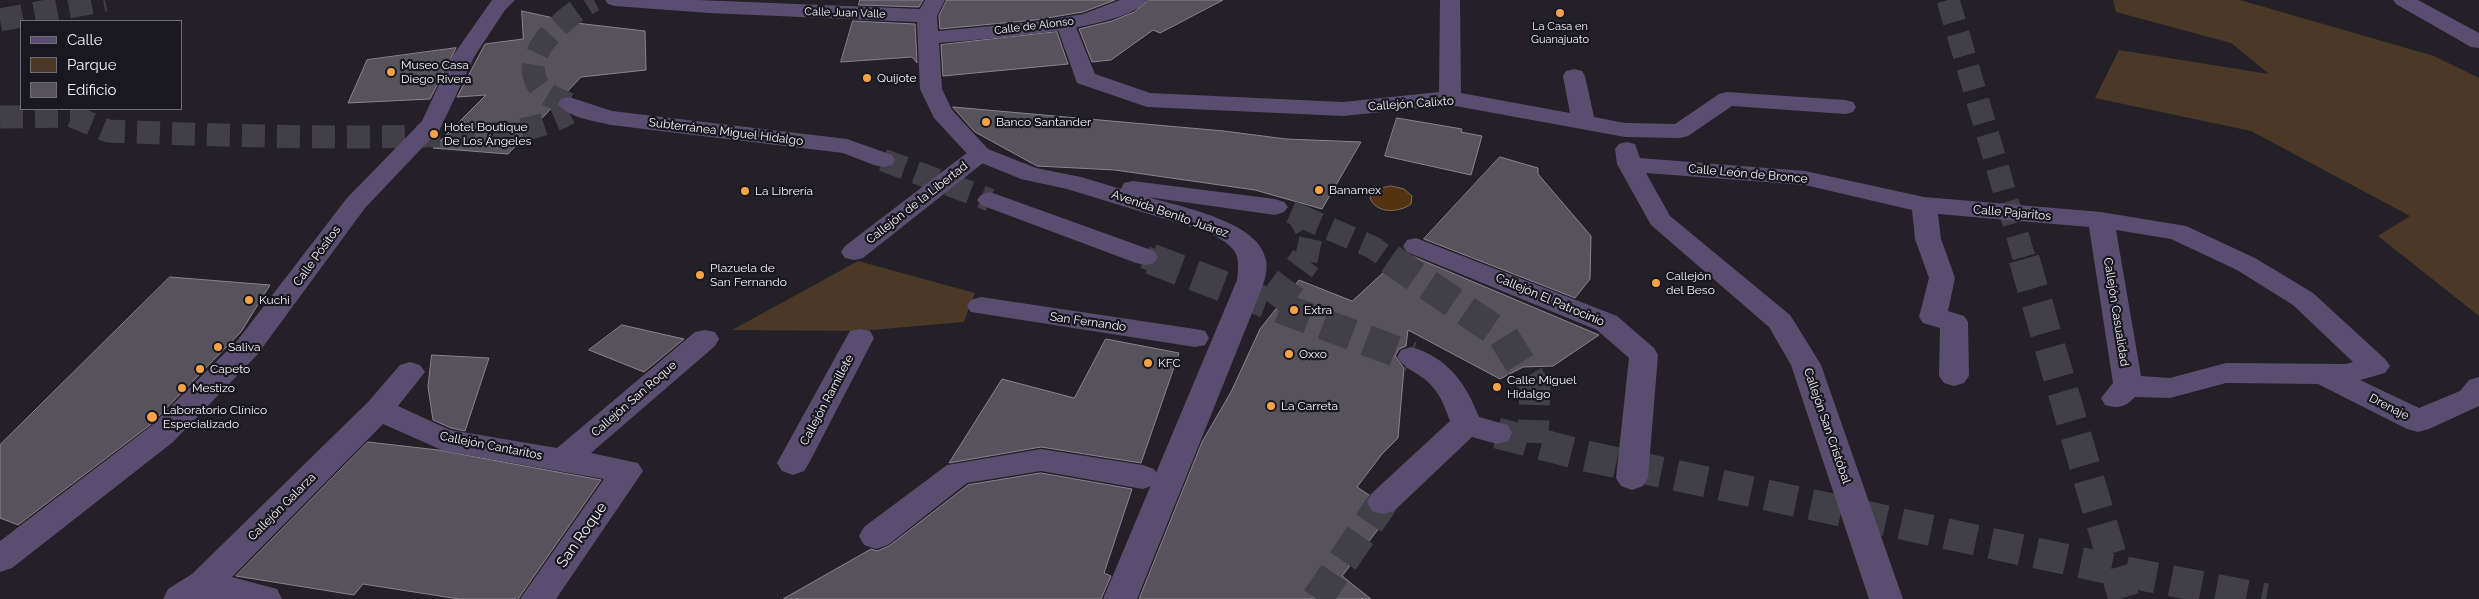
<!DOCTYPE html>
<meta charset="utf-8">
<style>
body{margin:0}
#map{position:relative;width:2479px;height:599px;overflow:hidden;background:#232028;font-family:Raleway,sans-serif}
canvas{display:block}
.legend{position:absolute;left:20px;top:20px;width:162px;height:90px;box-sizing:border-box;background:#19171f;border:1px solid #716f76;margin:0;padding:6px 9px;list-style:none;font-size:15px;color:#f4f3f9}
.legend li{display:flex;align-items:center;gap:10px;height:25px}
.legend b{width:25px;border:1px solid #716f76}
</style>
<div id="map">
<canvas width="2479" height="599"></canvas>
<ul class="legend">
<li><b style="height:6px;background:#594e70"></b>Calle</li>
<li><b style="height:14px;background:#4b3827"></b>Parque</li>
<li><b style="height:14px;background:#56535d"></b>Edificio</li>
</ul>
</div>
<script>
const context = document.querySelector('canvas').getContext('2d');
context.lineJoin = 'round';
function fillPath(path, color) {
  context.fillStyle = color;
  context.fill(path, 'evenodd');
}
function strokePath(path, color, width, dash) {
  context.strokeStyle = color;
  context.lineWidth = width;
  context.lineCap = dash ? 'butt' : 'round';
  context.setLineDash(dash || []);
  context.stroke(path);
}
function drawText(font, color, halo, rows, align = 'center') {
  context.font = font + ' Raleway,sans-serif';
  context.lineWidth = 4.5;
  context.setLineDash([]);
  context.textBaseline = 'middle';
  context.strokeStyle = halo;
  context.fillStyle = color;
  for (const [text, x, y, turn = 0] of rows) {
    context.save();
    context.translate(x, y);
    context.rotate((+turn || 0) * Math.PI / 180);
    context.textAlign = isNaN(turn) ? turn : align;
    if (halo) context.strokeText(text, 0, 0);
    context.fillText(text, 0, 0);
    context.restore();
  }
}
const green = new Path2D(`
 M2113,0H2240L2434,56L2479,78V316L2378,236L2410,216L2251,131L2095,98L2119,50L2269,74L2231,43L2116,12Z
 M858,261L975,293L964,322L860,331L732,330Z`);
const water = new Path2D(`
 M1391,186L1404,189L1412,196L1411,204C1399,213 1376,214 1370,198L1373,190Z`);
const building = new Path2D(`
 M860,0H923L919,7L859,5Z
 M947,0H1115L1083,12L1035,20L940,29L939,16Z
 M1149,0H1223L1160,33L1153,30L1111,60L1092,62L1079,29L1112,21L1134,12Z
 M522,11L576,23L645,31L646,70L581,77L508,154L433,148L486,95L457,97L485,44L523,39Z
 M853,21L915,24L917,63L912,57L841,62Z
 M1057,32L1068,64L943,76L941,45Z
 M456,48L430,99L348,103L367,60Z
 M953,107L1224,131L1286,139L1361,142L1322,209L1255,190L1115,170L1037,166L975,132Z
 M1397,118L1462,129L1461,132L1482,136L1471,175L1385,156Z
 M1500,157L1538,168V174L1591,236L1590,279L1575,298L1424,239Z
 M1405,253L1599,335L1553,366L1523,367L1500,379L1408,330L1406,346L1399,349L1395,356L1404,368L1398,438L1382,454L1357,487L1369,495L1365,503L1370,512L1383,516L1390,514L1342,576L1371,599H1139L1202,442L1231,392L1260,329L1299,280L1352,301Z
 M170,277L270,285L241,332L150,425L18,525L0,518V445Z
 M622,325L684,339L644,372L589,350Z
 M1106,339L1179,353L1141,463L1041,447L949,463L1002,379L1074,398Z
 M432,355L489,358L465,431L451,428L433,420L428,387Z
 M368,442L438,450L601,480L518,599H459L363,584L354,595L236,576Z
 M1041,473L1132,489L1104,573L1111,576L1101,599H783L871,549L877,551L889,546L968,485Z`);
const minorTunnelFar1 = new Path2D(`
 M1948,0L2025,261
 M0,20L105,0
 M569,104C557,99 543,95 537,83C519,52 571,12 594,0
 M0,117L72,116L108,131C213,135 319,139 424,136C473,134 525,138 569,113
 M883,160L990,200
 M1291,212L1298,215L1311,237L1306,261
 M1298,215L1372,247L1392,261
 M1145,257L1154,261`);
const minorTunnel = new Path2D(`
 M1151,259L1411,357
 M1390,259L1503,336L1535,387L1533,443
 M2024,259L2124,599
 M1272,305L1306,259
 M1497,433L1586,456L2115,570L2266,599
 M1317,599L1383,502`);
const pedestrian = new Path2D(`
 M1440,0H1460L1461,93L1570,113L1563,76L1566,71L1574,69L1582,71L1585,76L1594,117L1625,123L1675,124L1719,94L1727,92L1845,100L1853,102L1856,107L1853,112L1845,114L1732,106L1688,136L1680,138L1625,137L1450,105L1343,116L1147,107L1077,83L1056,24L1059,20L1066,18L1073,20L1095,74L1150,93L1343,102L1439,92Z
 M1627,142L1635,144L1640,158L1805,171L1924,197L2101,212L2186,226L2255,258L2313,293L2385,359L2390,366L2385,373L2360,380L2419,408L2460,391L2469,380L2479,377V406L2429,429L2418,432L2407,429L2318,384L2226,383L2170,398L2135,397C2125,407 2119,409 2105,405L2101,398L2113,383L2089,227L1938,214L1941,239L1955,278L1948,311L1964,316L1968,322L1969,376L1964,383L1954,386L1944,383L1939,376L1940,328L1923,323L1919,317L1929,278L1915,239L1912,210L1805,185L1646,173L1670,216L1790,315L1794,321L1821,365L1903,599H1869L1791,365L1769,327L1651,225L1617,164L1615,149L1619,144ZM2116,230L2171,239L2237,270L2293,305L2353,362L2346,364L2226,363L2170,378L2141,376Z
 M980,147L988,149L992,154L988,159L863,258L854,260L845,258L841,252L845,246L972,149Z
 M1416,238L1617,316L1654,348L1658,355L1648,478L1643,486L1632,490L1621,486L1616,478L1629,358L1597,330L1407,252L1403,246L1407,240Z
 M981,297L1195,329L1205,331L1209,338L1205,345L1195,347L971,312L967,306L971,300Z
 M860,329L870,331L874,338L809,463L804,471L793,475L782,471L777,463L846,338L850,331Z
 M705,330L715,332L719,339L715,346L591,453L638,463L643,471L556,599H520L604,479L444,451L383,424L232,577L277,589L282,599H163L168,589L192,574L368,402L400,365L410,362L420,365L425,372L398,406L450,430L557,448L695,332Z
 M1041,449L1143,465L1154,469L1159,477L1154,485L1143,489L1041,471L967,483L888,545L876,549L864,545L859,536L864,527L947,465Z`);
const minor = new Path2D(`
 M492,0H515L505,10L474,57L440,129L365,208L257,355L173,442L12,568L0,572V541L151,426L237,341L347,198L422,121L452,57Z
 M605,0H698L920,9L925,0H945L937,16L938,31L1035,22L1083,14L1120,0H1147C1126,31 979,39 939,43L942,89L952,110L988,149L1036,168L1081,177L1121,189L1124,183L1133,181L1275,199L1284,202L1288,207L1284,212L1275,215L1148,197C1180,207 1259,221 1266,260C1269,276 1259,294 1254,308L1137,599H1103L1237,280C1241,251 1235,248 1211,233L1067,189L1021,179L972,159L934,118L920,89L917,22L709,13L615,6L608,4Z
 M569,97L612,111L847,139L892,155L895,160L892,165L883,167L874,165L843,153L611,125C595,121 568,118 558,104L561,99Z
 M990,192L1154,251L1158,257L1154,263L1145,265L1136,263L981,205L977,200L981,195Z
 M1411,347C1447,357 1466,383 1479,417L1508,425L1512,433L1508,441L1497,444L1472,437L1394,511L1383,514L1372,511L1367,502L1372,493L1450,421C1444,405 1440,393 1427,381C1417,372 1404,369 1397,357L1401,350Z`);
const tertiary = new Path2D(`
 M2393,0H2418L2479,33V48L2471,47L2396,4Z`);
const markers = [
 [1560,13,5,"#f7a149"],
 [391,72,5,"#f7a149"],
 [867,78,5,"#f7a149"],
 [986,122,5,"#f7a149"],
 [434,134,5,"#f7a149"],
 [1319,190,5,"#f7a149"],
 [745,191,5,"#f7a149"],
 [700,275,5,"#f7a149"],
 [1656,283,5,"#f7a149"],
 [249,300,5,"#f7a149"],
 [1294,310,5,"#f7a149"],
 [218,347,5,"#f7a149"],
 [1289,354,5,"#f7a149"],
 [1148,363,5,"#f7a149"],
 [200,369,5,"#f7a149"],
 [1497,387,5,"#f7a149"],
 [182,388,5,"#f7a149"],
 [1271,406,5,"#f7a149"],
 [152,417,6,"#f7a149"]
];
const farStreetnames = [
 ["Calle Juan Valle",845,13,2],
 ["Calle de Alonso",1034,26,-7]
];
const farPoinames = [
 ["La Casa en",1560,27],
 ["Guanajuato",1560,40]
];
const poiNames = [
 ["Museo Casa",401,65],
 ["Diego Rivera",401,79],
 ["Quijote",877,78],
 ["Banco Santander",996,122],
 ["Hotel Boutique",444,127],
 ["De Los Ángeles",444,141],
 ["Banamex",1329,190],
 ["La Librería",755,191],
 ["Plazuela de",710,268],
 ["San Fernando",710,282],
 ["Callejón",1666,276],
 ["del Beso",1666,290],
 ["Kuchi",259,300],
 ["Extra",1304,310],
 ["Saliva",228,347],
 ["Oxxo",1299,354],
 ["KFC",1158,363],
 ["Capeto",210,369],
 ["Calle Miguel",1507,380],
 ["Hidalgo",1507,394],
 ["Mestizo",192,388],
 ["La Carreta",1281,406],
 ["Laboratorio Clínico",163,410],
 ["Especializado",163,424]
];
const streetNames = [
 ["Callejón Calixto",1411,104,-4],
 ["Subterránea Miguel Hidalgo",726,132,7],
 ["Calle León de Bronce",1748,174,5],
 ["Callejón de la Libertad",917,203,-38],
 ["Calle Pajaritos",2012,213,5],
 ["Avenida Benito Juárez",1170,214,19],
 ["Calle Pósitos",317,256,-54],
 ["Callejón El Patrocinio",1550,300,23],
 ["Callejón Casualidad",2116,312,81],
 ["San Fernando",1088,322,8],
 ["Callejón San Roque",634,399,-41],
 ["Callejón Ramillete",827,400,-62],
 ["Drenaje",2389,407,27],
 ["Callejón San Cristóbal",1827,426,71],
 ["Callejón Cantaritos",491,446,11],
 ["Callejón Galarza",282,507,-45]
];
const nearStreetnames = [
 ["San Roque",582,535,-55]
];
fillPath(green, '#4b3827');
fillPath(water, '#533312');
strokePath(water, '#836d57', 1);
fillPath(building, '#56535d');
strokePath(building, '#888590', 1);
strokePath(minorTunnelFar1, '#424047', 23, [23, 12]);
strokePath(minorTunnel, '#424047', 31, [31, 15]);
fillPath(pedestrian, '#594e70');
fillPath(minor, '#594e70');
fillPath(tertiary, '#594e70');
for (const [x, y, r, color] of markers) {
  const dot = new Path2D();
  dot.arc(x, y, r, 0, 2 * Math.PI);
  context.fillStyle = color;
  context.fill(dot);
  strokePath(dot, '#19171f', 2);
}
drawText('11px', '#f4f3f9', '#19171f', farStreetnames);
drawText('11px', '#f4f3f9', '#19171f', farPoinames);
drawText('12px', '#f4f3f9', '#19171f', poiNames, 'left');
drawText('12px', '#f4f3f9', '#19171f', streetNames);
drawText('15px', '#f4f3f9', '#19171f', nearStreetnames);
</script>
